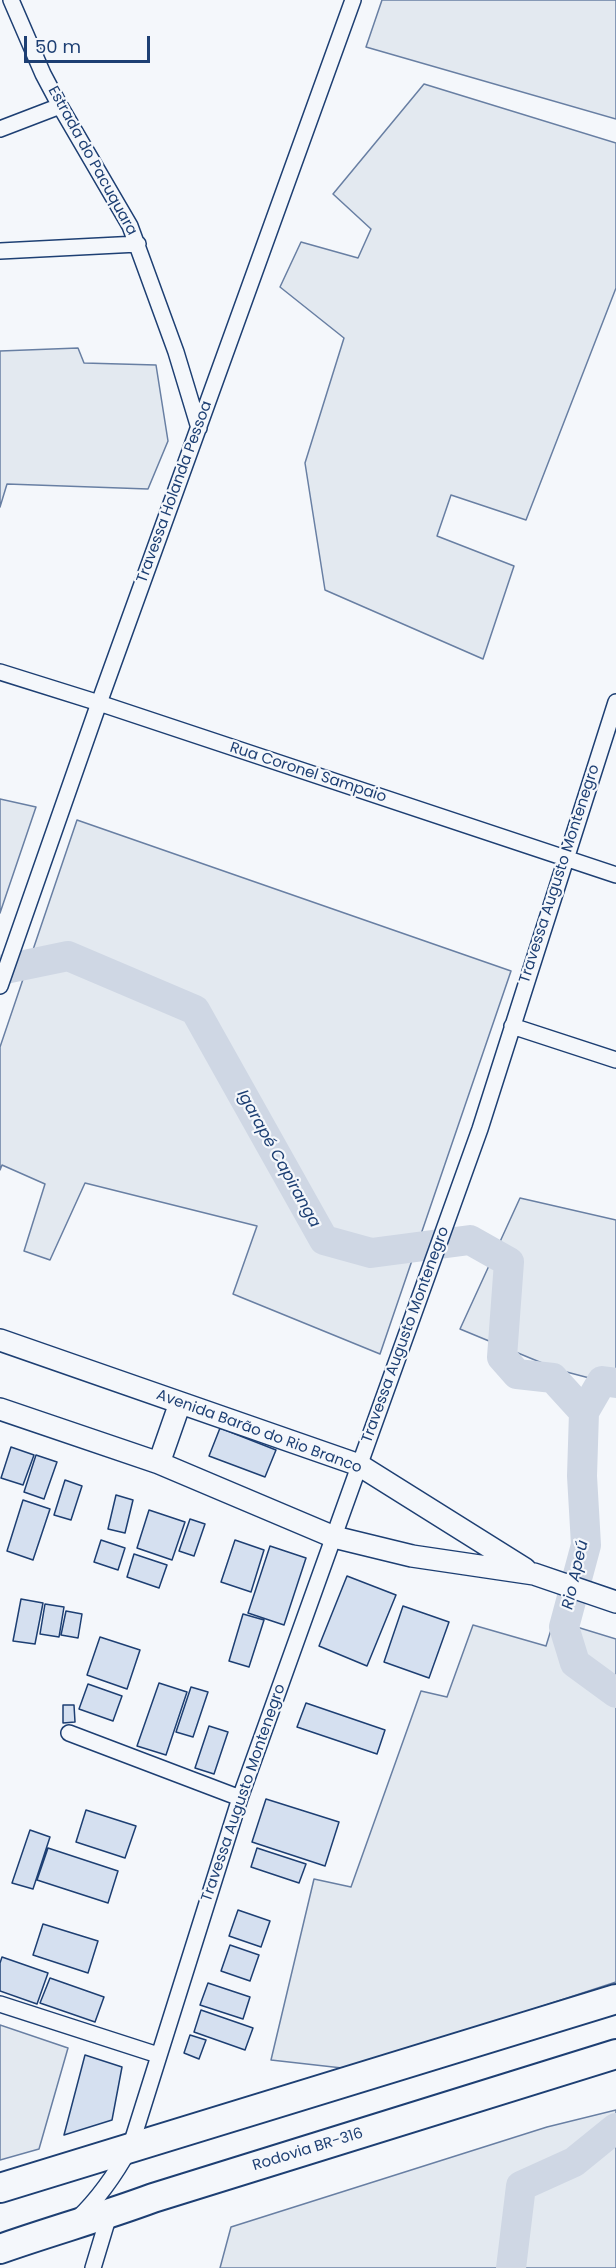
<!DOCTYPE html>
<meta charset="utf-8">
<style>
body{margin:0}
#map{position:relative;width:616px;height:2268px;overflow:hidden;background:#f4f7fb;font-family:Poppins,sans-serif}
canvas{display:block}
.scale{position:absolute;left:24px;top:36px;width:126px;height:27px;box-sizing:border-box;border:3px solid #1d3f73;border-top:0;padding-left:8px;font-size:18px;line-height:21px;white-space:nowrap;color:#1d3f73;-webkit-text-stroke:4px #f4f7fb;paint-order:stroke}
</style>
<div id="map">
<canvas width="616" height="2268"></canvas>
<div class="scale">50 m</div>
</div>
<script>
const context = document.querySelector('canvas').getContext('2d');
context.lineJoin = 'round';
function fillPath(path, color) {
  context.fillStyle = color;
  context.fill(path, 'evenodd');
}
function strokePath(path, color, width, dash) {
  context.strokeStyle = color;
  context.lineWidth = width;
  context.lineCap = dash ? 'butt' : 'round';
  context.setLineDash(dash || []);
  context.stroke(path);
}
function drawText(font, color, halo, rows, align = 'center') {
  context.font = font + ' Poppins,sans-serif';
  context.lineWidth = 4.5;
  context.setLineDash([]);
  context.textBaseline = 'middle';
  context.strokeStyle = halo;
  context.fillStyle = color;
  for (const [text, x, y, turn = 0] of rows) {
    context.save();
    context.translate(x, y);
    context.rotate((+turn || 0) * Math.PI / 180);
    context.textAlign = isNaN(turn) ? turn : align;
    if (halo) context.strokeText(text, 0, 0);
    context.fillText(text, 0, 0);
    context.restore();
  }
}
const green = new Path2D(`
 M382,0H616V119L366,47Z
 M424,84L616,143V288L526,520L451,495L437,536L514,566L483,659L325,590L305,463L344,338L280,287L301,242L358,258L371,229L333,194Z
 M78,348L84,363L156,365L168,441L148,489L7,484L0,507V351Z
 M0,799L36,807L0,913Z
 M77,820L511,971L380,1354L233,1294L257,1226L85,1183L50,1260L24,1251L45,1184L2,1165L0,1170V1047Z
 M520,1198L616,1220V1385L559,1370L460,1329Z
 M554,1620L616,1639V1982L351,2069L271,2060L314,1879L351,1887L421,1691L447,1697L473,1625L546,1646Z
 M0,2025L68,2048L39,2149L0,2160Z
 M616,2110V2268H220L231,2227L547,2127Z`);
const river = new Path2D(`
 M0,970L68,956L195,1010L324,1240L371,1253L470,1240L509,1262L502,1357L517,1374L553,1378L584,1412
 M616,1383L602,1381L584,1412L582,1476L586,1545L564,1627L575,1663L616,1693
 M511,2268L521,2186L574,2162L616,2128`);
const building = new Path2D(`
 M220,1428L276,1450L265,1477L209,1456Z
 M11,1447L34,1455L23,1485L1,1478Z
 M36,1455L57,1462L44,1499L24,1492Z
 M65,1480L82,1486L71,1520L54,1515Z
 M116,1495L133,1500L125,1533L108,1529Z
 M23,1500L50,1509L33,1560L7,1551Z
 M149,1510L185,1522L172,1560L137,1548Z
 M190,1519L205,1524L194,1556L179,1551Z
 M101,1540L125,1548L118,1570L94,1562Z
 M235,1540L264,1550L251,1592L221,1582Z
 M270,1546L306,1558L284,1625L248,1613Z
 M134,1554L167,1565L159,1588L127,1577Z
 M347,1576L396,1595L367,1666L319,1646Z
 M21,1599L43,1603L35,1644L13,1641Z
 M45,1604L64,1607L59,1637L40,1634Z
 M403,1606L449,1622L429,1678L384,1662Z
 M66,1611L82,1614L78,1638L61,1635Z
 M243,1614L264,1620L249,1667L229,1661Z
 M100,1637L140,1650L127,1689L87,1675Z
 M159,1683L187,1692L166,1755L137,1746Z
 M88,1684L122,1696L113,1721L79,1709Z
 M191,1687L208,1692L193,1737L176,1732Z
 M306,1703L385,1730L377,1754L297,1727Z
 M63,1705H74L75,1722L63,1723Z
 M209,1726L228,1732L214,1774L195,1768Z
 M266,1799L339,1822L325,1866L252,1842Z
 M86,1810L136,1826L125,1858L76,1842Z
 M30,1830L50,1837L33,1889L12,1883Z
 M48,1848L118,1871L108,1903L37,1880Z
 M257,1848L306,1864L299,1883L251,1867Z
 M238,1910L270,1921L261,1947L229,1936Z
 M43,1924L98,1941L88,1973L33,1955Z
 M230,1945L259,1955L250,1981L221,1971Z
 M2,1957L48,1973L37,2004L0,1991V1963Z
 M50,1978L104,1997L95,2022L40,2003Z
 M208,1983L250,1997L243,2019L200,2005Z
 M201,2010L253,2028L245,2050L194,2032Z
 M190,2035L206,2040L199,2059L184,2053Z
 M85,2055L122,2067L112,2120L64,2135Z`);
const street = new Path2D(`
 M11,0L43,74L60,106L130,226L176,352L199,428
 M0,129L60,106
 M0,251L138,244
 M0,672L99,703L616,875
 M0,986L99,703L353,0
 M512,1026L616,1060
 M69,1733L240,1798
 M0,2004L158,2055
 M78,2218C100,2197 115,2175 130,2148L240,1798L480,1129L616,702
 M93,2268L109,2215`);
const secondary = new Path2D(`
 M0,1340L359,1465L525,1569
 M0,1409L159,1463L334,1537L412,1556L534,1574L616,1602
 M159,1463L180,1403`);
const highway = new Path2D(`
 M0,2188L616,1999
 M0,2249C51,2231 102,2217 153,2198L616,2054`);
const streetNames = [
 ["Estrada do Pacuquara",92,161,61],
 ["Travessa Holanda Pessoa",175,492,-70],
 ["Rua Coronel Sampaio",308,773,18],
 ["Travessa Augusto Montenegro",560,874,-72],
 ["Travessa Augusto Montenegro",406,1335,-70],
 ["Avenida Barão do Rio Branco",259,1432,20],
 ["Travessa Augusto Montenegro",244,1793,-71],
 ["Rodovia BR-316",308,2150,-17]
];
const waterNames = [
 ["Igarapé Capiranga",278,1159,61],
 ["Rio Apeú",576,1575,-77]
];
fillPath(green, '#e3e9f0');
strokePath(green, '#687fa3', 1.5);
strokePath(river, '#cfd7e4', 30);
fillPath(building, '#d5e0f0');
strokePath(building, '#1d3f73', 1.5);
strokePath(street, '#1d3f73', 18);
strokePath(secondary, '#1d3f73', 24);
strokePath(highway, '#1d3f73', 32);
strokePath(street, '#f4f7fb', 15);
strokePath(secondary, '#f4f7fb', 21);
strokePath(highway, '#f4f7fb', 28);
drawText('15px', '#1d3f73', '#f4f7fb', streetNames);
drawText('italic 16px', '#1d3f73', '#f4f7fb', waterNames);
</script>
